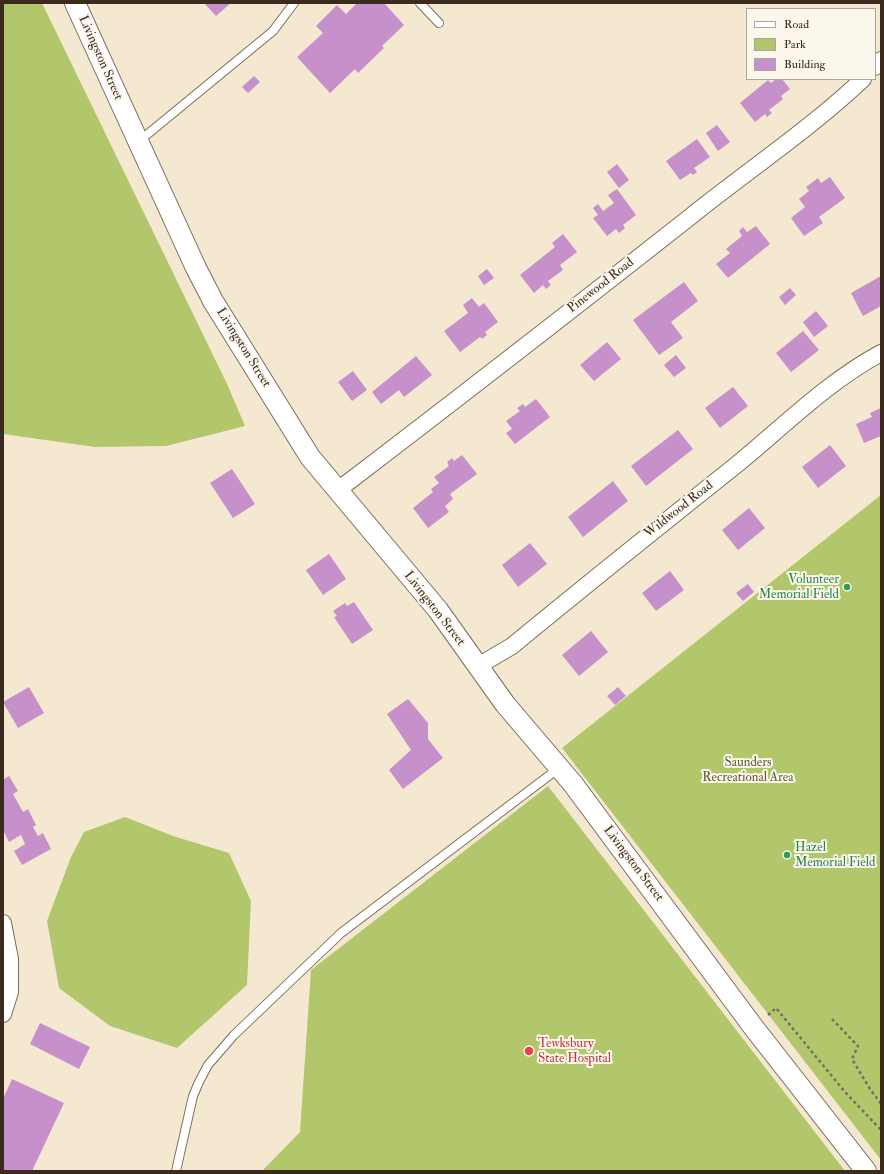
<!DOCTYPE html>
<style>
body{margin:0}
#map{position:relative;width:884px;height:1174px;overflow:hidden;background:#f5e8d0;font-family:"IM FELL Double Pica",serif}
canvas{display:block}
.frame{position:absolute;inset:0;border:4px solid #3b2a1e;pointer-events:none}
.legend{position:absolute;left:746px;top:8px;width:130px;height:72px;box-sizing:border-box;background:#fbf7ec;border:1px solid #aea59a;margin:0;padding:5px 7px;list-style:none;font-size:12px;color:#3b2a1e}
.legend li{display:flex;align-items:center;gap:8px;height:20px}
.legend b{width:20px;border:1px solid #aea59a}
</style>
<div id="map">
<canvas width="884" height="1174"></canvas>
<div class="frame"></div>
<ul class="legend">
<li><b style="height:5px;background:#fff"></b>Road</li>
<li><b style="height:11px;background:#b2c76b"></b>Park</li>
<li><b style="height:11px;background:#c691ca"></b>Building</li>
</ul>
</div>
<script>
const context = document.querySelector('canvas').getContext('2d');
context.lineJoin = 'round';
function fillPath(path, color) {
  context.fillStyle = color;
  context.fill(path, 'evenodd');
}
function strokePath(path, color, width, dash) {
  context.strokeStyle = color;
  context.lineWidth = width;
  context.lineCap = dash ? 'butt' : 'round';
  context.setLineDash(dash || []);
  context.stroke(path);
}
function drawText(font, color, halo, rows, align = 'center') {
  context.font = font + ' "IM FELL Double Pica",serif';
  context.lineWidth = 4;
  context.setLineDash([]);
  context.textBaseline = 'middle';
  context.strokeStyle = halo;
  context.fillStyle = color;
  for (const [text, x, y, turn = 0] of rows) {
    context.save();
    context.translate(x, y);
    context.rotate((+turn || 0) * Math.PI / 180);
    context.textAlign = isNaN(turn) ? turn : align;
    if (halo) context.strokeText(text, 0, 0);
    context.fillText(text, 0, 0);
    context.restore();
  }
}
const green = new Path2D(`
 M3,3H42L228,386L245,426L166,446L95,447L3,434Z
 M881,495V1160L562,748Z
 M548,786L845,1171H262L300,1132L311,970Z
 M125,817L173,836L229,853L251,901L247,985L177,1048L110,1026L59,988L47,921L71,857L84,832Z`);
const building = new Path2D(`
 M204,3H231L216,16Z
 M357,3H384L404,25L382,46L384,48L358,73L355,69L330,93L297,57L323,33L316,26L337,5L346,14Z
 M254,76L260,82L248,93L242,87Z
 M776,79H782L790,89L781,96L783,99L769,110L772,113L767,117L765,114L755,122L740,103L768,80L771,83Z
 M717,125L730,142L718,151L706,133Z
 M697,139L710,157L694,168L697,172L693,175L691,173L680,180L666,161Z
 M617,164L629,180L619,188L607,172Z
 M830,177L845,198L819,217L823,223L804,236L791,218L805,207L799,199L809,191L806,187L818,178L821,183Z
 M617,189L636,215L623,225L625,228L619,233L616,229L607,236L593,218L598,215L593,208L598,204L603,211L614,203L608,195Z
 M756,226L770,244L728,278L716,264L730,253L726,249L742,236L739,231L743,227L747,232Z
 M563,234L577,252L560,265L563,270L548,281L551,285L546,289L543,285L534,293L520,275L555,247L552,243Z
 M487,269L494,278L484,285L478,276Z
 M881,276V306L863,316L851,293Z
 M684,282L698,301L671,322L683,338L659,355L633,320Z
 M790,288L796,295L785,305L779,297Z
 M472,298L479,307L484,303L498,322L485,332L487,335L482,339L480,337L460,352L444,331L468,313L463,305Z
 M816,311L828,326L814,337L803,322Z
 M803,331L819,350L791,372L776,353Z
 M607,342L621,359L594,381L580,365Z
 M676,355L686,368L674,377L664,365Z
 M416,356L432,375L404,397L399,390L381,404L372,392Z
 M353,371L367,390L352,401L338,382Z
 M733,387L748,406L720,428L705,408Z
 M536,399L550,417L515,444L506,433L512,429L506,421L520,411L517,408L523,404L525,407Z
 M881,408V436L864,443L856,424L872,417L870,413Z
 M678,430L693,449L646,486L631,466Z
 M830,445L846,466L818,488L802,467Z
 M462,455L477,474L450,494L453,499L445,506L449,512L428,528L413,508L433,492L431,489L439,483L434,477L449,466L447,462L452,458L454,461Z
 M232,469L255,504L233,518L210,483Z
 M613,481L628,501L583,537L568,517Z
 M749,508L765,528L738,550L722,530Z
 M530,543L547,564L518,587L502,565Z
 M329,554L346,579L323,595L306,570Z
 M670,571L684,590L656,611L642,593Z
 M748,584L754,592L743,601L736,593Z
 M354,602L373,630L352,644L334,617L337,616L333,611L345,603L347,606Z
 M591,631L608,652L579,676L562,655Z
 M29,687L44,713L18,728L3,702Z
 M618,687L626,696L615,705L607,696Z
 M408,699L428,723V739L443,758L403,789L389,770L411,750L387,714Z
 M3,776L4,779L9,776L18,791L13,794L23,812L28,809L36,825L33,827L38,836L43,833L51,849L22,865L14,851L25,844L21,835L9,842L3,830Z
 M40,1023L90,1047L79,1069L30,1044Z
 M12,1079L64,1103L32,1171H3V1099Z`);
const path = new Path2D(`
 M768,1015L776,1008L845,1092L881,1130
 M832,1019L858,1046L852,1059L870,1089L881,1104`);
const service = new Path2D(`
 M420,3L439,23
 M138,142L273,31L294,3
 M176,1171L193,1096L199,1082L208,1065L234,1035L341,933L559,768`);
const minor = new Path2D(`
 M875,67L881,60
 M338,490C456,400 573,309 690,217C747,171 809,130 863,79
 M478,666L512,646C586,585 661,525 735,466C783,427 827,382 881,353
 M3,923L10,959V992L3,1014`);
const tertiary = new Path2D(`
 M75,3L196,268L213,301L310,457L438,610L505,704L573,784L754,1028L866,1171`);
const markers = [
 [847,587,4,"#2e9e5b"],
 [787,855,4,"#2e9e5b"],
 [529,1051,5,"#e0444e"]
];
const streetNames = [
 ["Livingston Street",100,58,66],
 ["Pinewood Road",601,286,-38],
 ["Livingston Street",243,348,58],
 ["Wildwood Road",679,510,-38],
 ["Livingston Street",434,609,52],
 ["Livingston Street",633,864,53]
];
const leisureNames = [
 ["Volunteer",839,580],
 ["Memorial Field",839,595],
 ["Hazel",795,848,"left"],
 ["Memorial Field",795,863,"left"]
];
const parkNames = [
 ["Saunders",748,763],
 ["Recreational Area",748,778]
];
const healthNames = [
 ["Tewksbury",538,1044],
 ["State Hospital",538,1059]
];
fillPath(green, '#b2c76b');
fillPath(building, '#c691ca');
strokePath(service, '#7c6c5c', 10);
strokePath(minor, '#7c6c5c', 18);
strokePath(tertiary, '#7c6c5c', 22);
strokePath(path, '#7c6c5c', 2.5, [3, 3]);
strokePath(service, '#fff', 8);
strokePath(minor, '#fff', 16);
strokePath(tertiary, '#fff', 20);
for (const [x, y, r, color] of markers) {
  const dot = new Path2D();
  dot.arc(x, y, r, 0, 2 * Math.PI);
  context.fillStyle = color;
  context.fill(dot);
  strokePath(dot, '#fbf7ec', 1.5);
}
drawText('13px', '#3b2a1e', '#fbf7ec', streetNames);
drawText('13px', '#27864d', '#fbf7ec', leisureNames, 'right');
drawText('13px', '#5f5935', '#fbf7ec', parkNames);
drawText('13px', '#be3a42', '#fbf7ec', healthNames, 'left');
</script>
